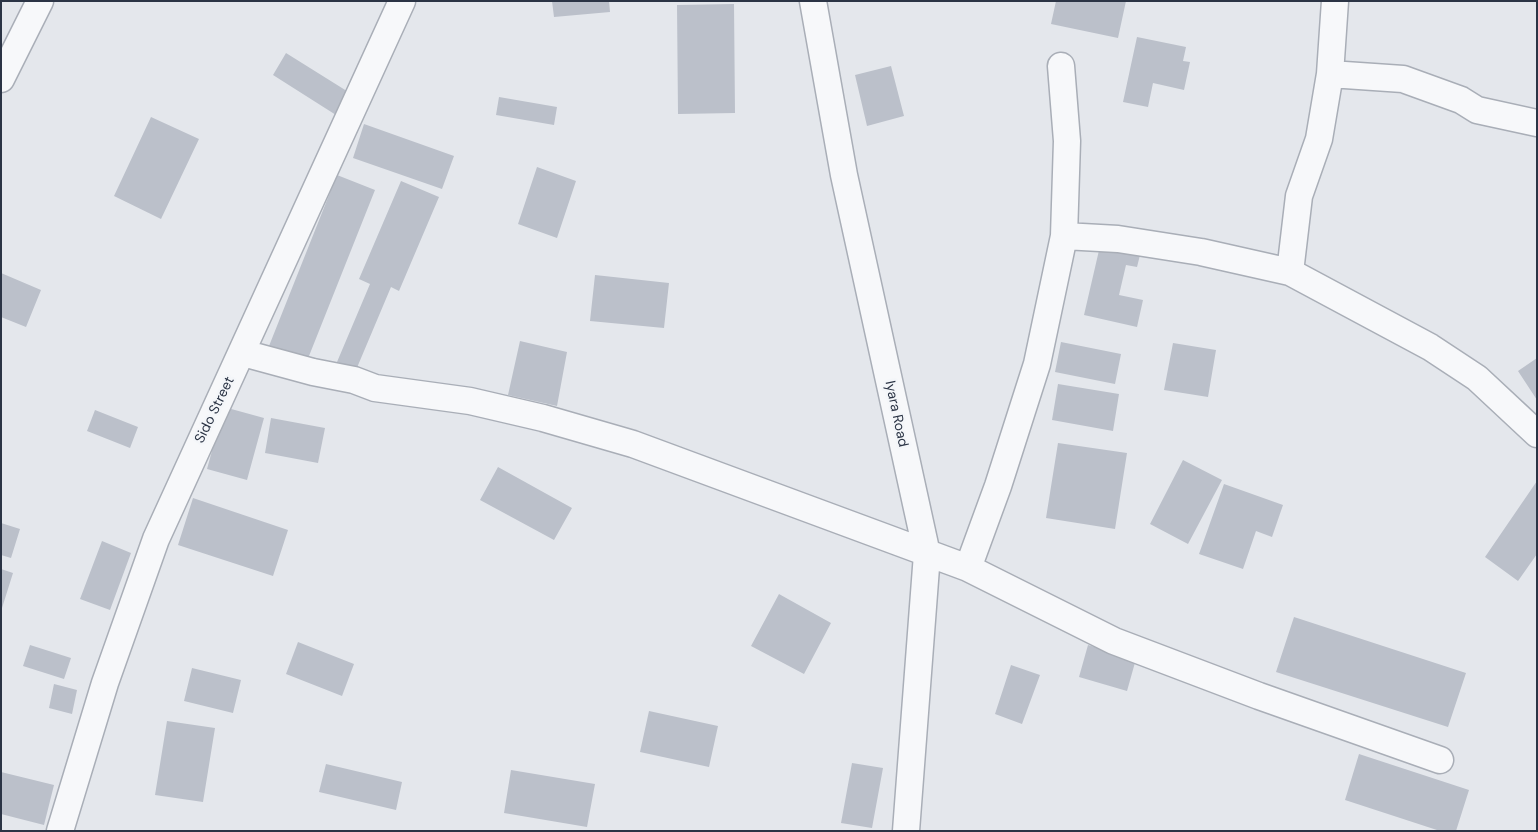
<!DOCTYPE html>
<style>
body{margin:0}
#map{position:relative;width:1538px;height:832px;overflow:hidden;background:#e4e7ec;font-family:"DM Sans",sans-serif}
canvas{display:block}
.frame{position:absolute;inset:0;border:2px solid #2b3445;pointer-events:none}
</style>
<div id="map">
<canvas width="1538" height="832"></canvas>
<div class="frame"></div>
</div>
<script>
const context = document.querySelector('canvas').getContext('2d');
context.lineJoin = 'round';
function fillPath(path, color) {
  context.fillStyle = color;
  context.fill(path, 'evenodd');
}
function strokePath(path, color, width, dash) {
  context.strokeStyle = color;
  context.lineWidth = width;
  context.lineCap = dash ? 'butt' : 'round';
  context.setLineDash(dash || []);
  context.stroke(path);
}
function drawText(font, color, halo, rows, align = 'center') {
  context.font = font + ' "DM Sans",sans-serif';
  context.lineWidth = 5;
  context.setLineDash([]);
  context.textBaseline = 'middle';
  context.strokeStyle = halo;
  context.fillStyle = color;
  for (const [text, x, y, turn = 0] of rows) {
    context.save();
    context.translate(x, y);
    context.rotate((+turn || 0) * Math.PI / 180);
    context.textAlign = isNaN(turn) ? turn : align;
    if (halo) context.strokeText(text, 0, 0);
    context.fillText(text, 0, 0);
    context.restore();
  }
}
const building = new Path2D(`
 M552,1H609L610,12L554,17Z
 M1056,1H1126L1118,38L1051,24Z
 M734,4L735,113L678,114L677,5Z
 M1137,37L1186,47L1183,61L1190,62L1184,90L1153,83L1148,107L1123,102Z
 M286,53L350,93L336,115L273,75Z
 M891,66L904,116L867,126L855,75Z
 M499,97L557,107L554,125L496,115Z
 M151,117L199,139L161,219L114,196Z
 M364,124L454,156L442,189L353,158Z
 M537,167L576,181L557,238L518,224Z
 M337,175L375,190L307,361L269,346Z
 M401,181L439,197L399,291L391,287L356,370L337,362L370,284L359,279Z
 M1100,246L1140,255L1137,267L1126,265L1119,295L1143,300L1137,327L1084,315Z
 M1,273L41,290L26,327L1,317Z
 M595,275L669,283L664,328L590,321Z
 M520,341L567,352L557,406L508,395Z
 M1061,342L1121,354L1115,384L1055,372Z
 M1173,343L1216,350L1208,397L1164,390Z
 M1537,358V400L1518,371Z
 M1058,384L1119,394L1113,431L1052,420Z
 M224,407L264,418L247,480L207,469Z
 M95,410L138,427L130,448L87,431Z
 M271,418L325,428L318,463L265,453Z
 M1058,443L1127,453L1115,529L1046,518Z
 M1183,460L1222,480L1188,544L1150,524Z
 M498,467L572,508L554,540L480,500Z
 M1537,481V554L1518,581L1485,557Z
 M1224,484L1283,505L1272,537L1256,531L1243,569L1199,554Z
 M193,498L288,530L273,576L178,545Z
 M1,523L20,529L11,558L1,555Z
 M102,541L131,553L110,610L80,599Z
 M1,569L13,573L2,608H1Z
 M779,594L831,623L804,674L751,646Z
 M1294,617L1466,673L1448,727L1276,672Z
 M298,642L354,664L342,696L286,674Z
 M30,645L71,658L64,679L23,666Z
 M1088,645L1136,659L1127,691L1079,677Z
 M1011,665L1040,675L1022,724L995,714Z
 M192,668L241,680L233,713L184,701Z
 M54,684L77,690L72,714L49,708Z
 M649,711L718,726L709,767L640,752Z
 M167,721L215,728L203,802L155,795Z
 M1359,754L1469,790L1456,831H1440L1345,800Z
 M852,763L883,768L872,828L841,823Z
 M326,764L402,782L396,810L319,792Z
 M511,770L595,784L587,827L504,813Z
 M1,772L54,785L44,825L1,814Z`);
const street = new Path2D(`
 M813,1L844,175L927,554L906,831
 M1330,74L1403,79L1461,100L1477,110L1537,123
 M1,79L40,1
 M1064,236L1118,239L1201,252L1290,272L1430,347L1477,378L1537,434
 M1290,272L1299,196L1319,139L1330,74L1335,1
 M243,353L313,372L354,380L375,388L470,401L543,418L633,444L968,568L1114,641L1259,696L1440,760
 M968,568L998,486L1037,364L1064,236L1067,141L1061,66
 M60,831L105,683L156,539L402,1`);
const streetNames = [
 ["Sido Street",215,410,-64],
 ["Iyara Road",896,414,78]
];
fillPath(building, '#bbc0ca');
strokePath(street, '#a9aeb7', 29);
strokePath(street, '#f7f8fa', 26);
drawText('14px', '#2b3445', '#f4f6f9', streetNames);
</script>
